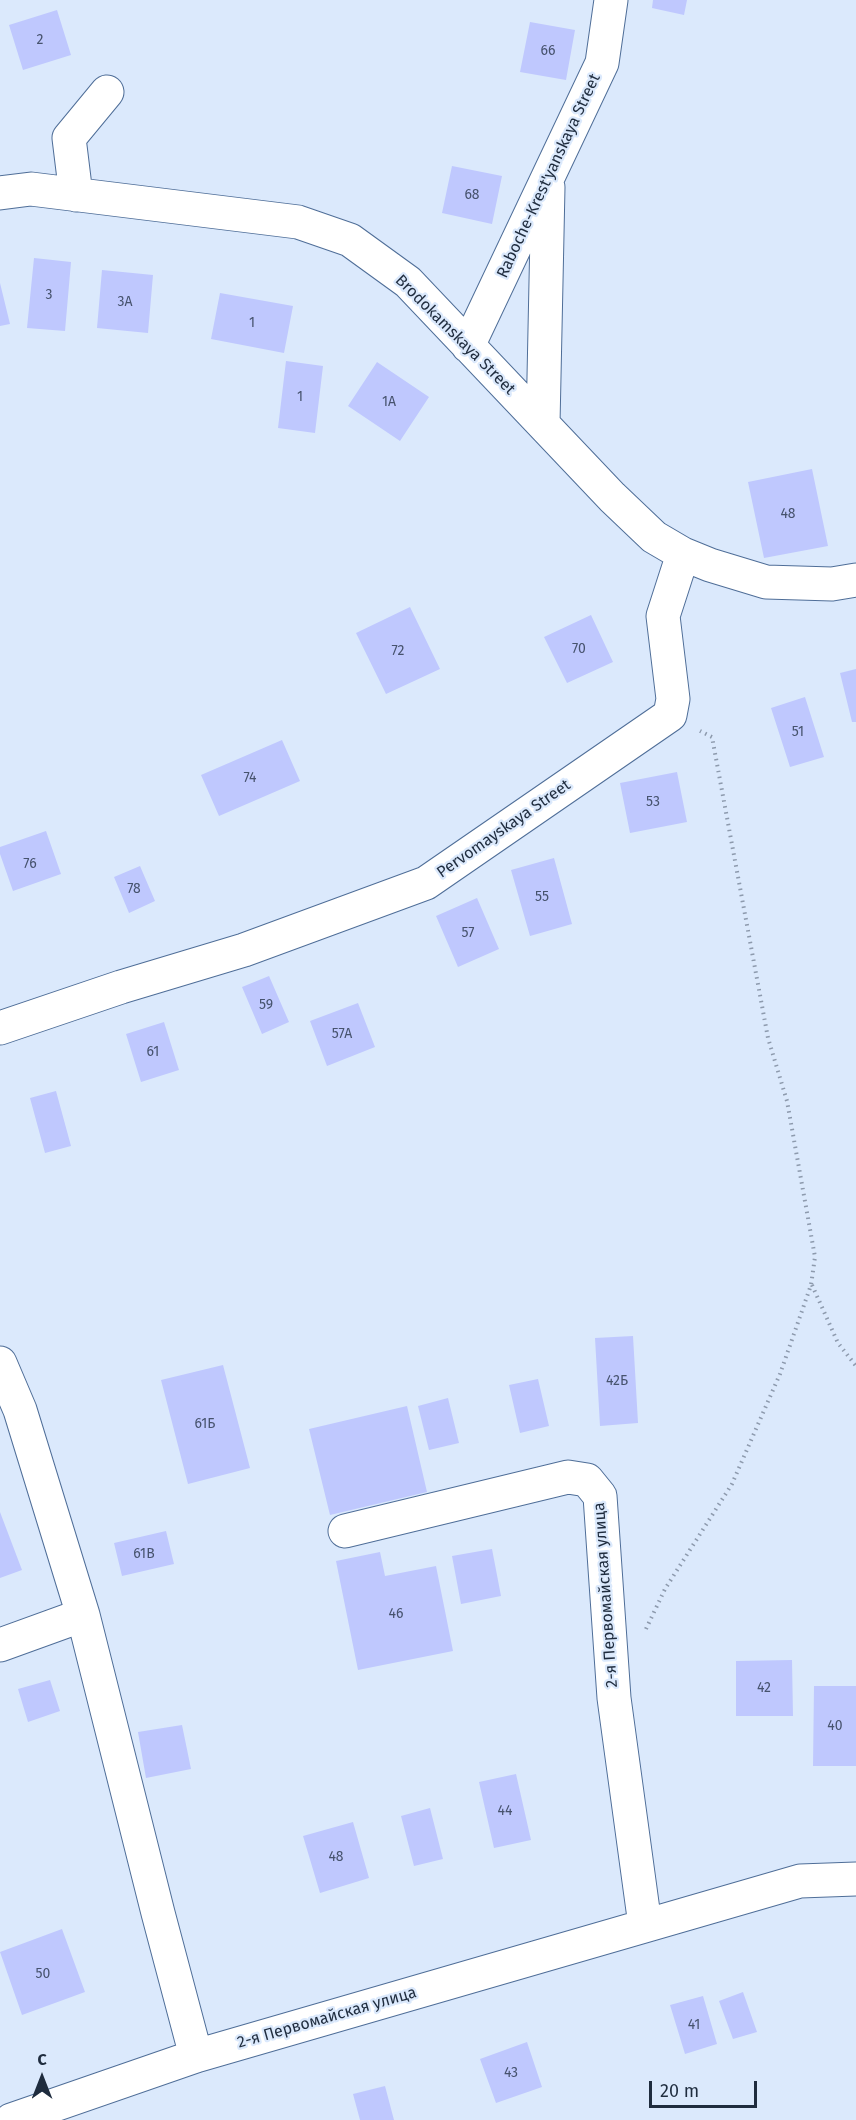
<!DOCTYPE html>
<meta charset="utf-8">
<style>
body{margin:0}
#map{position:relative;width:856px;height:2120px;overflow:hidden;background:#dbe9fc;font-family:"Fira Sans",sans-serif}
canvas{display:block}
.north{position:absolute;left:12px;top:2048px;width:60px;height:60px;-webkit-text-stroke:4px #dbe9fc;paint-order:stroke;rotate:0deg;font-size:16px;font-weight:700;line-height:24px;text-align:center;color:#1f2c3e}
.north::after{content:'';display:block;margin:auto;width:21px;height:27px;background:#1f2c3e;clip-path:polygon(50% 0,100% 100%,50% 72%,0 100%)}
.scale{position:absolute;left:649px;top:2081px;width:108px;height:27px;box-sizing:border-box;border:3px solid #1f2c3e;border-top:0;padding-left:8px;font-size:18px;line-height:21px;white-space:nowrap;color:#1f2c3e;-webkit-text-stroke:4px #dbe9fc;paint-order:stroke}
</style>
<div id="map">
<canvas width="856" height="2120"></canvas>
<div class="north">С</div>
<div class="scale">20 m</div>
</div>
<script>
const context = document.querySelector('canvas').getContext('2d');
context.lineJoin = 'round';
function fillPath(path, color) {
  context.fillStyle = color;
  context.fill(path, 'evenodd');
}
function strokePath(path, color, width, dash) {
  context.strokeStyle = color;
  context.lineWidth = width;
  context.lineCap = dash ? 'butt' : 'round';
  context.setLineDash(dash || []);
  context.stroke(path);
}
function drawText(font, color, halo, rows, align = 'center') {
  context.font = font + ' "Fira Sans",sans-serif';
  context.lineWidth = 4.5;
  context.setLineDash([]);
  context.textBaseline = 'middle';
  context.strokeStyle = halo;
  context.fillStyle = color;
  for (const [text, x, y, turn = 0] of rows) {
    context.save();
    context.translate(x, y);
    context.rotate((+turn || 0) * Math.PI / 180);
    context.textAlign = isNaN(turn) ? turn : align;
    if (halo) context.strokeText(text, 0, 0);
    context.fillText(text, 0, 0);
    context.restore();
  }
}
const building = new Path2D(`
 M653,0H687L684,15L652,8Z
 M57,10L71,55L23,70L9,25Z
 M530,22L575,30L566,80L520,72Z
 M452,166L502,176L492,224L442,213Z
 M34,258L71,262L65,331L27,328Z
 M102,270L153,275L148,333L97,328Z
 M0,283L10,324L0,326Z
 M220,293L293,306L284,353L211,339Z
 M286,361L323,366L315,433L278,428Z
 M377,362L429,397L400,441L348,406Z
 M812,469L828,546L764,558L748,482Z
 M410,607L440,669L386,694L356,633Z
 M591,615L613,662L567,683L544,637Z
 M856,669V722H852L840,673Z
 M805,697L824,757L790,767L771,708Z
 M282,740L300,781L219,816L201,775Z
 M677,772L687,822L630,833L620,783Z
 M46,831L61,874L13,891L0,854V847Z
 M554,858L572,924L530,936L511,870Z
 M140,866L155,901L129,913L114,877Z
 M477,898L499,949L458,967L436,916Z
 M269,976L289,1022L262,1034L242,987Z
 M358,1003L375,1047L327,1066L310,1021Z
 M164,1022L179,1070L141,1082L126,1034Z
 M56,1091L71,1146L45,1153L30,1098Z
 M633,1336L638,1423L600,1426L595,1338Z
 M223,1365L250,1468L188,1484L161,1380Z
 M538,1379L549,1426L520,1433L509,1385Z
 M448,1398L459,1443L429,1450L418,1406Z
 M407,1406L427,1492L330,1515L309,1429Z
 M0,1512L22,1570L0,1578Z
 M166,1531L174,1564L122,1576L114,1543Z
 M492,1549L501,1596L461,1604L452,1556Z
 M380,1552L385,1576L436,1566L453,1651L358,1670L336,1561Z
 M792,1660L793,1716H736V1661Z
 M50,1680L60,1711L28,1722L18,1689Z
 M814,1686H856V1766H813Z
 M182,1725L191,1769L146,1778L138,1732Z
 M516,1774L531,1840L494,1848L479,1782Z
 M430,1808L443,1859L414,1866L401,1816Z
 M353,1822L369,1878L320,1893L303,1836Z
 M62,1929L85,1992L22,2015L0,1952Z
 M743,1992L757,2032L733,2039L719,2001Z
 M703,1996L717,2044L685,2054L670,2005Z
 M527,2042L542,2087L496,2103L480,2059Z
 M385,2086L394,2120H360L353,2094Z`);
const path = new Path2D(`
 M812,1285L838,1343L856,1366
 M646,1629L665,1589L732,1484L780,1374L811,1285L815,1257L787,1101L768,1038L712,737L700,731`);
const minor = new Path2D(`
 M0,193L31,189L298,222L350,240L408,282L612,497L654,537L683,554L710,565L766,582L832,584L856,580
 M76,195L69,138L107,92
 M468,346L602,63L611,0
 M543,424L548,187
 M0,1028L121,987L244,950L426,883L670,715L673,699L663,616L683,554
 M0,1363L20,1410L83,1615L158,1913L196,2056
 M345,1531L568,1477L587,1480L600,1496L614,1698L645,1925
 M0,1645L83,1615
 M11,2120L196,2056L800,1881L856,1879`);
const numberNames = [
 ["2",40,40],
 ["66",548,51],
 ["68",472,195],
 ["3",49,295],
 ["3А",125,302],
 ["1",252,323],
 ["1",300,397],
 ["1А",389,402],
 ["48",788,514],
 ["70",579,649],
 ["72",398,651],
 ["51",798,732],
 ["74",250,778],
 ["53",653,802],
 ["76",30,864],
 ["78",134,889],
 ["55",542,897],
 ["57",468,933],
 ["59",266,1005],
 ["57А",342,1034],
 ["61",153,1052],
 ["42Б",617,1381],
 ["61Б",205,1424],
 ["61В",144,1554],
 ["46",396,1614],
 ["42",764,1688],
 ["40",835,1726],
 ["44",505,1811],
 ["48",336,1857],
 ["50",43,1974],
 ["41",694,2025],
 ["43",511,2073]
];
const streetNames = [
 ["Raboche-Krest'yanskaya Street",549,176,-65],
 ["Brodokamskaya Street",455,335,45],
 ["Pervomayskaya Street",504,829,-35],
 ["2-я Первомайская улица",606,1595,-94],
 ["2-я Первомайская улица",327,2018,-16]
];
fillPath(building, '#bfc8fe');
strokePath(minor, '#4f6e98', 35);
strokePath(path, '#8d9aad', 4, [1.5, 4.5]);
strokePath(minor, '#fff', 33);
drawText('14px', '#47536e', null, numberNames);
drawText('16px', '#1f2c3e', '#dbe9fc', streetNames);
</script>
